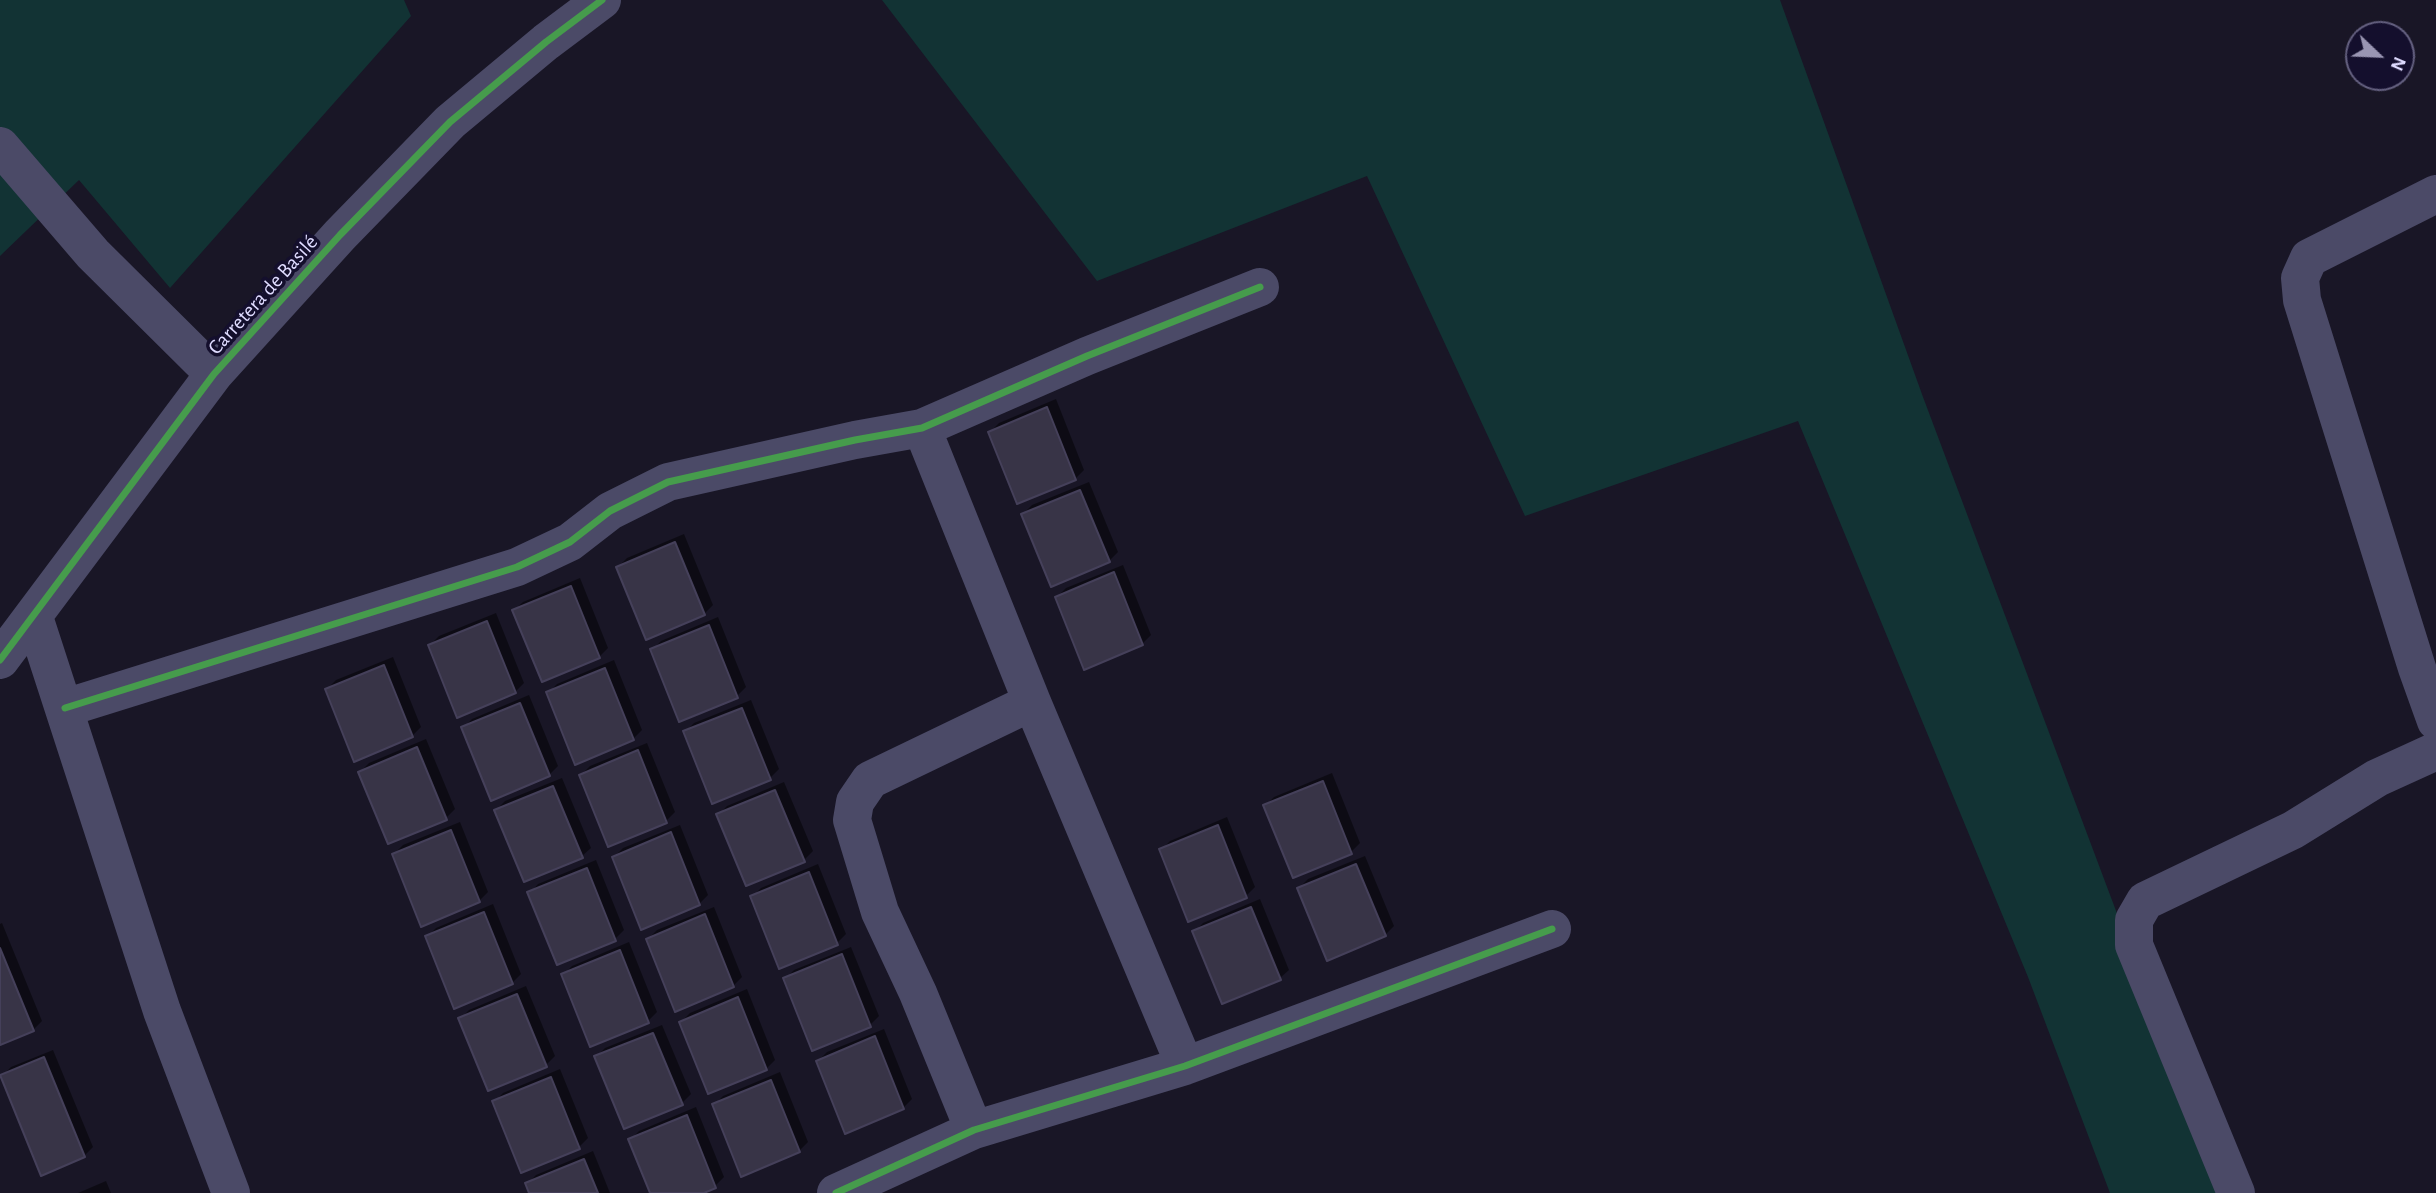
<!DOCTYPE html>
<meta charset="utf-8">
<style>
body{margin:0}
#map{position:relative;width:2436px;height:1193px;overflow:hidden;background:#191626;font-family:"Alegreya Sans",sans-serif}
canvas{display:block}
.north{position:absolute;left:2345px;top:21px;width:70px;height:70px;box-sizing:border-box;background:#140f2d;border:2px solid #656181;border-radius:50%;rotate:113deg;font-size:19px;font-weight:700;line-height:28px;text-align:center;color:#dfdbff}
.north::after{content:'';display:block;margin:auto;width:24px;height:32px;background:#9a96b3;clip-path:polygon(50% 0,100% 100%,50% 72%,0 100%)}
</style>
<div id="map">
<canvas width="2436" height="1193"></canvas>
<div class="north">N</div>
</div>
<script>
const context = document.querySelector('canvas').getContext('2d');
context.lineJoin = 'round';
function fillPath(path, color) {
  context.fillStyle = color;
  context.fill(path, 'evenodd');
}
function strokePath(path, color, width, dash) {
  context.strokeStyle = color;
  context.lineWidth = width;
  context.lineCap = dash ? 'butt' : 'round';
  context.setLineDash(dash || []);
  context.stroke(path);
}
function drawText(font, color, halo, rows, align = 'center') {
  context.font = font + ' "Alegreya Sans",sans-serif';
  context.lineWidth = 7;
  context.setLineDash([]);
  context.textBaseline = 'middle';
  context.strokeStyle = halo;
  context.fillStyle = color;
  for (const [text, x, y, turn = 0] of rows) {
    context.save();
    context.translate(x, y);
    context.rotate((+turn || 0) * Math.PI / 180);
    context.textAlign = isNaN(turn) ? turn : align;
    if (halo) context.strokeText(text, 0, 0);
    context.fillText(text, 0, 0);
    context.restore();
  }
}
const green = new Path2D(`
 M0,0H404L411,16L170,288L79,180L0,256Z
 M882,0H1780L1923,397L2222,1193H2110L2028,977L1798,421L1525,516L1367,176L1097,281Z`);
const shadow = new Path2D(`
 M1056,399L1084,470L1075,479L990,432L999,423Z
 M1089,482L1118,552L1109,561L1023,514L1032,505Z
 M684,534L713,605L704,614L618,567L627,558Z
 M1123,565L1151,635L1142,644L1085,667L1057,597L1066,588Z
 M580,578L608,648L599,657L514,610L523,602Z
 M496,613L524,683L515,692L430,645L439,636Z
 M718,617L746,687L737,696L652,650L661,641Z
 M393,657L421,727L412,736L327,689L336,680Z
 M614,660L642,730L633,739L548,693L557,684Z
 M529,695L558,766L549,775L463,728L472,719Z
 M751,700L779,769L770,778L685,732L694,723Z
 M426,739L455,809L446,818L360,772L369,763Z
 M647,743L675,812L666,821L609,845L581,775L590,766Z
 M1332,773L1360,843L1351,852L1265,806L1274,797Z
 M562,778L591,848L582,856L496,810L505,801Z
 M784,782L813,851L804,860L718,815L727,806Z
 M1227,817L1255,887L1246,896L1161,850L1170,841Z
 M460,822L488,892L479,901L394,854L403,845Z
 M680,825L708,895L699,904L614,857L623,848Z
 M1365,856L1394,926L1385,935L1299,888L1308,879Z
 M596,860L624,930L615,939L558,962L530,893L538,884Z
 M818,864L846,934L837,943L752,897L761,888Z
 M1260,899L1289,970L1280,978L1194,932L1203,923Z
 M493,904L521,974L512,983L455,1006L427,937L436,928Z
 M714,907L742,977L733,986L648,939L657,930Z
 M2,923L42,1021L33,1030L0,1043V924Z
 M629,942L657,1012L648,1021L563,975L572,966Z
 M851,947L879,1016L870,1025L813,1049L785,979L794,970Z
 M526,986L555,1056L546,1065L460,1019L469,1010Z
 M747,989L775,1060L766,1069L681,1022L690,1013Z
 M662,1025L691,1094L682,1103L596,1057L605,1048Z
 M884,1029L912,1099L903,1108L818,1061L827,1052Z
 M53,1050L93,1147L84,1156L2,1076L11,1067Z
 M560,1069L588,1138L579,1147L494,1102L503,1093Z
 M780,1072L808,1142L799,1151L742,1174L714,1105L723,1096Z
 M696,1107L724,1177L715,1186L699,1193H651L630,1140L639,1131Z
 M593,1151L610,1193H531L527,1184L536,1175Z
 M106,1181L111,1193H78Z`);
const building = new Path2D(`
 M1047,407L1076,480L1017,504L988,432Z
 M1080,490L1110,562L1051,587L1021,514Z
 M675,542L705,615L646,640L616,567Z
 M1114,572L1143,645L1084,670L1055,597Z
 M571,586L600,658L542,682L512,610Z
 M487,621L516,693L457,718L428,645Z
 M709,625L738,698L679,722L650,649Z
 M384,665L413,737L354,762L325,689Z
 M605,668L634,740L575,765L546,692Z
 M520,703L550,776L491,801L461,727Z
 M742,708L771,780L712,804L683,731Z
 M417,747L447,820L388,844L358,772Z
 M638,750L667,823L608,847L579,775Z
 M1323,781L1352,854L1293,878L1263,805Z
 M553,786L583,858L524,882L494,810Z
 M775,790L805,862L746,886L716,814Z
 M1218,825L1247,898L1188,922L1159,849Z
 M451,830L480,902L421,927L392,854Z
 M671,832L700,905L641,930L612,857Z
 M1356,864L1386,936L1327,961L1297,888Z
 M587,868L616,941L557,965L527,892Z
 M809,872L838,945L779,969L750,896Z
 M1251,907L1281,980L1222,1004L1192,931Z
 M484,912L513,984L454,1009L425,936Z
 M705,914L734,987L675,1012L646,939Z
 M0,948L34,1031L0,1045Z
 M620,950L649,1023L590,1047L561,974Z
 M842,954L871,1027L812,1051L783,978Z
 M517,994L547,1067L488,1091L458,1018Z
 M738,997L767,1070L708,1094L679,1022Z
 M653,1033L683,1105L624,1129L594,1056Z
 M875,1036L904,1109L845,1134L816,1061Z
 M44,1057L85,1157L41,1176L0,1075Z
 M551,1077L580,1149L521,1173L492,1101Z
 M771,1080L800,1152L741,1177L712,1104Z
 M687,1115L716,1188L704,1193H650L628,1139Z
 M584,1159L598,1193H529L525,1183Z`);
const minor = new Path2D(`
 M0,146L93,254L214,374
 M2436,194L2309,258L2300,278L2302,300L2417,668L2436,721
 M922,428L1032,702L1185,1066
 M34,617L162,1011L231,1193
 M0,660L214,374L340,235L450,122L546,42L602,0
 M65,708L517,567L570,542L610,511L668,482L855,440L922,428L1087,356L1260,287
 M974,1130L918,993L880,912L852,820L855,802L870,780L1032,702
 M836,1193L974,1130L1185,1066L1552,929
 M2236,1193L2134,945V920L2145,901L2293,830L2377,778L2436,751`);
const cycleway = new Path2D(`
 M0,660L214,374L340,235L450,122L546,42L602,0
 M65,708L517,567L570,542L610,511L668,482L855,440L922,428L1087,356L1260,287
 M836,1193L974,1130L1185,1066L1552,929`);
const streetNames = [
 ["Carretera de Basilé",263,295,-48]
];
fillPath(green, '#123334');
fillPath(shadow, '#0007');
fillPath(building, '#383447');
strokePath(building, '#45405a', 2);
strokePath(minor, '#4b4a67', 38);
strokePath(cycleway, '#469c4c', 7);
drawText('21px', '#dfdbff', '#140f2d', streetNames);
</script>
